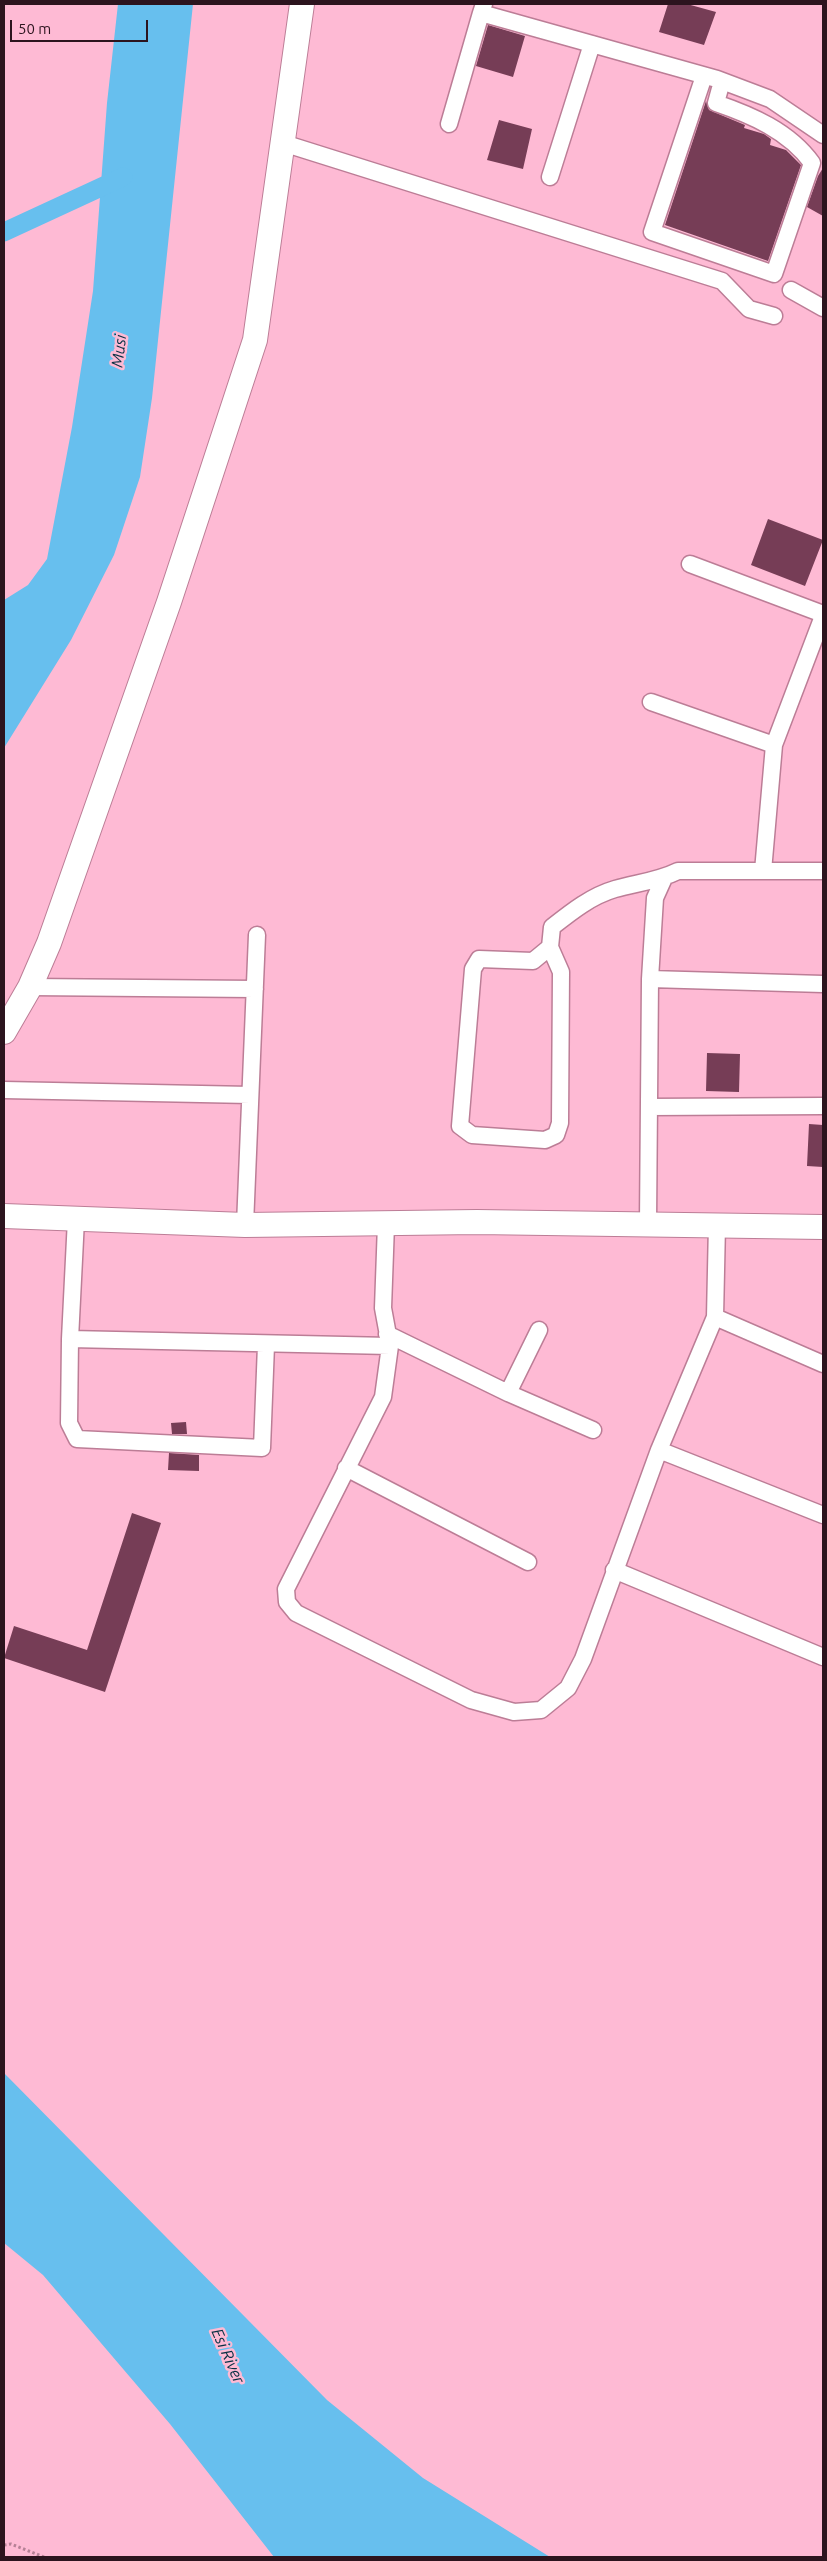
<!DOCTYPE html>
<style>
body{margin:0}
#map{position:relative;width:827px;height:2561px;overflow:hidden;background:#febad4;font-family:Ubuntu,sans-serif}
canvas{display:block}
.frame{position:absolute;inset:0;border:5px solid #2c141e;pointer-events:none}
.scale{position:absolute;left:10px;top:20px;width:138px;height:22px;box-sizing:border-box;border:2px solid #2c141e;border-top:0;padding-left:6px;font-size:15px;line-height:18px;white-space:nowrap;color:#2c141e;-webkit-text-stroke:4px #febad4;paint-order:stroke}
</style>
<div id="map">
<canvas width="827" height="2561"></canvas>
<div class="frame"></div>
<div class="scale">50 m</div>
</div>
<script>
const context = document.querySelector('canvas').getContext('2d');
context.lineJoin = 'round';
function fillPath(path, color) {
  context.fillStyle = color;
  context.fill(path, 'evenodd');
}
function strokePath(path, color, width, dash) {
  context.strokeStyle = color;
  context.lineWidth = width;
  context.lineCap = dash ? 'butt' : 'round';
  context.setLineDash(dash || []);
  context.stroke(path);
}
function drawText(font, color, halo, rows, align = 'center') {
  context.font = font + ' Ubuntu,sans-serif';
  context.lineWidth = 5;
  context.setLineDash([]);
  context.textBaseline = 'middle';
  context.strokeStyle = halo;
  context.fillStyle = color;
  for (const [text, x, y, turn = 0] of rows) {
    context.save();
    context.translate(x, y);
    context.rotate((+turn || 0) * Math.PI / 180);
    context.textAlign = isNaN(turn) ? turn : align;
    if (halo) context.strokeText(text, 0, 0);
    context.fillText(text, 0, 0);
    context.restore();
  }
}
const water = new Path2D(`
 M118,4H193L152,398L140,477L114,555L71,640L4,748V600L28,585L47,559L72,427L93,291L107,103Z
 M4,2073L327,2400L423,2478L550,2557H274L170,2424L43,2275L4,2243Z`);
const canal = new Path2D(`
 M4,232L123,177`);
const building = new Path2D(`
 M668,4H687L716,12L704,45L659,32Z
 M488,25L525,36L513,77L476,66Z
 M706,101L709,110L745,125L744,128L764,134L771,139L770,145L786,150L801,165L768,261L665,225Z
 M499,120L532,129L523,169L487,160Z
 M823,168V216L807,207L818,176Z
 M768,519L823,540L805,586L751,565Z
 M707,1053L740,1054L739,1092L706,1091Z
 M809,1124L823,1125V1167L807,1166Z
 M186,1422L187,1434H172L171,1423Z
 M169,1453L199,1455V1471L168,1470Z
 M132,1513L161,1523L105,1692L4,1658L14,1626L87,1650Z`);
const path = new Path2D(`
 M4,2545L11,2544L44,2557`);
const street = new Path2D(`
 M484,4L481,13L717,79L770,99L823,135
 M704,76L652,232L774,274L812,163C789,131 751,115 716,103L722,81
 M449,124L481,13
 M283,143L722,281L749,309L774,316
 M550,177L592,44
 M791,290L823,308
 M690,564L823,614
 M651,702L774,745
 M763,871L774,745L823,616
 M550,947L561,972L560,1123L556,1135L545,1140L472,1135L460,1126L473,969L479,959L533,961L550,947L552,927C571,912 591,896 615,889C636,883 658,881 678,871H823
 M650,979L823,984
 M30,987L255,989
 M4,1090L250,1095
 M649,1107L823,1106
 M76,1219L70,1339L69,1423L77,1439L262,1448L266,1345
 M648,1223L650,979L655,898L664,878
 M386,1224L383,1308L390,1346L383,1397L286,1589L287,1602L296,1613L471,1700L514,1712L541,1710L568,1688L583,1659L659,1450L715,1317L717,1224
 M245,1225L257,935
 M715,1317L823,1364
 M387,1334L508,1393L593,1430
 M70,1339L390,1346
 M508,1393L539,1330
 M659,1450L823,1515
 M346,1468L528,1562
 M614,1570L823,1657`);
const secondary = new Path2D(`
 M4,1032L30,987L49,943L169,602L255,340L302,4
 M4,1216L245,1225L477,1222L823,1227`);
const waterNames = [
 ["Musi",119,351,-83],
 ["Esi River",228,2356,66]
];
fillPath(water, '#67bfee');
strokePath(canal, '#67bfee', 19);
fillPath(building, '#763d56');
strokePath(street, '#bc7d96', 19);
strokePath(secondary, '#bc7d96', 26);
strokePath(path, '#b68196', 3, [2.5, 2.5]);
strokePath(street, '#fff', 16);
strokePath(secondary, '#fff', 24);
drawText('italic 16px', '#073043', '#febad4', waterNames);
</script>
